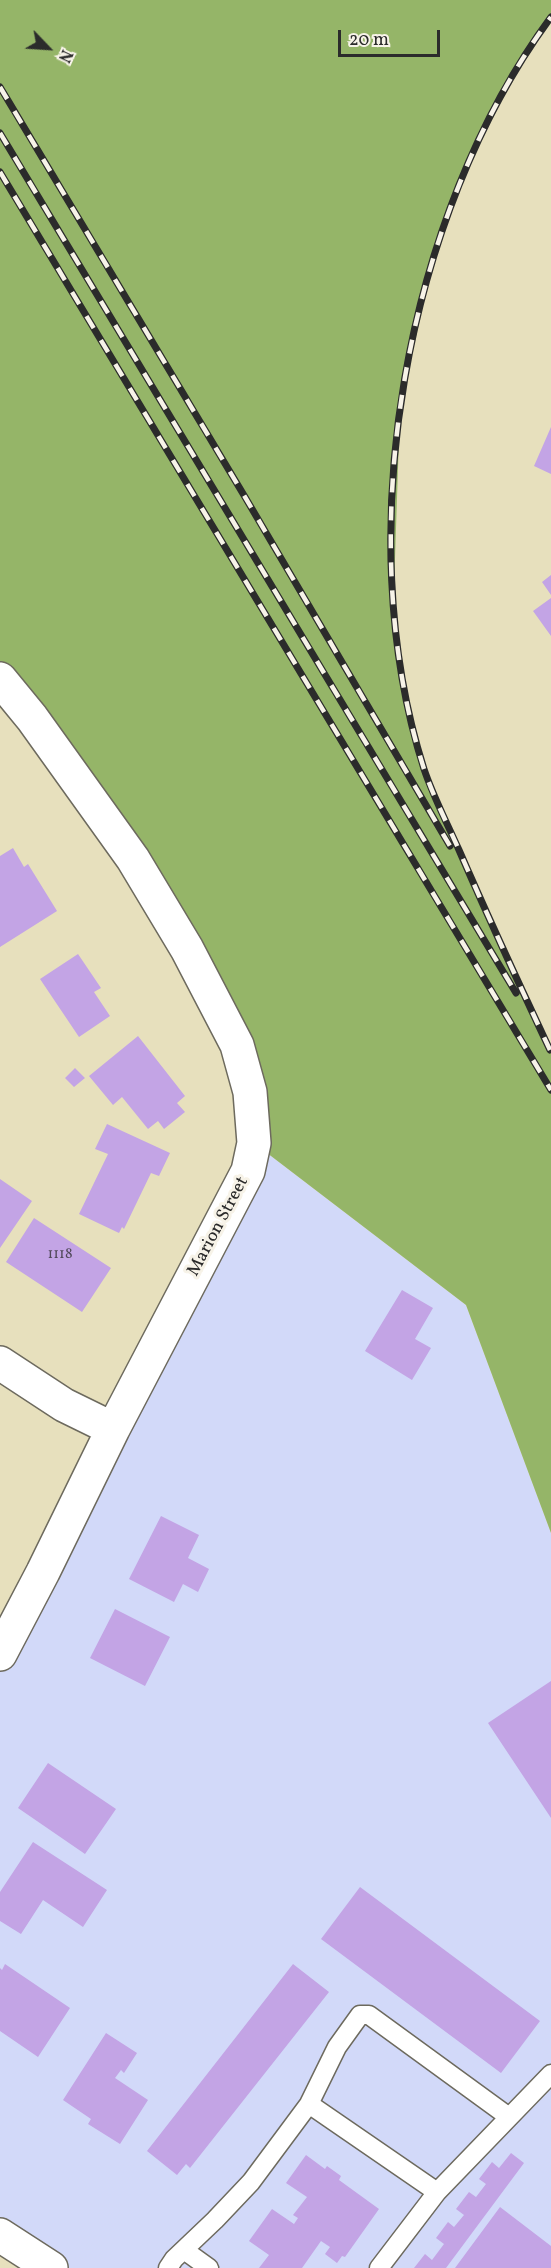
<!DOCTYPE html>
<style>
body{margin:0}
#map{position:relative;width:551px;height:2268px;overflow:hidden;background:#e7e0bd;font-family:Vollkorn,serif}
canvas{display:block}
.north{position:absolute;left:18px;top:18px;width:60px;height:60px;-webkit-text-stroke:4px #f7f3e8;paint-order:stroke;rotate:115deg;font-size:16px;font-weight:700;line-height:24px;text-align:center;color:#2b2b2b}
.north::after{content:'';display:block;margin:auto;width:21px;height:27px;background:#2b2b2b;clip-path:polygon(50% 0,100% 100%,50% 72%,0 100%)}
.scale{position:absolute;left:338px;top:30px;width:102px;height:27px;box-sizing:border-box;border:3px solid #2b2b2b;border-top:0;padding-left:8px;font-size:18px;line-height:21px;white-space:nowrap;color:#2b2b2b;-webkit-text-stroke:4px #f7f3e8;paint-order:stroke}
</style>
<div id="map">
<canvas width="551" height="2268"></canvas>
<div class="north">N</div>
<div class="scale">20 m</div>
</div>
<script>
const context = document.querySelector('canvas').getContext('2d');
context.lineJoin = 'round';
function fillPath(path, color) {
  context.fillStyle = color;
  context.fill(path, 'evenodd');
}
function strokePath(path, color, width, dash) {
  context.strokeStyle = color;
  context.lineWidth = width;
  context.lineCap = dash ? 'butt' : 'round';
  context.setLineDash(dash || []);
  context.stroke(path);
}
function drawText(font, color, halo, rows, align = 'center') {
  context.font = font + ' Vollkorn,serif';
  context.lineWidth = 6;
  context.setLineDash([]);
  context.textBaseline = 'middle';
  context.strokeStyle = halo;
  context.fillStyle = color;
  for (const [text, x, y, turn = 0] of rows) {
    context.save();
    context.translate(x, y);
    context.rotate((+turn || 0) * Math.PI / 180);
    context.textAlign = isNaN(turn) ? turn : align;
    if (halo) context.strokeText(text, 0, 0);
    context.fillText(text, 0, 0);
    context.restore();
  }
}
const built = new Path2D(`
 M254,1143L466,1305L551,1533V2268H51L0,2235V1654Z`);
const forest = new Path2D(`
 M0,0H551V17L538,35L491,111L434,256L400,408L393,619L405,695L424,770L479,896L551,1052V1533L466,1305L254,1143L237,1045L0,679Z`);
const building = new Path2D(`
 M551,427V474L534,466Z
 M551,575V595L542,582Z
 M551,598V636L533,611Z
 M13,848L24,867L28,864L57,911L0,947V856Z
 M78,954L101,988L94,992L110,1016L79,1037L40,979Z
 M138,1036L185,1096L177,1103L185,1112L164,1129L158,1121L148,1129L122,1097L113,1105L89,1076Z
 M75,1068L85,1078L74,1087L65,1078Z
 M107,1124L170,1153L159,1176L151,1173L124,1229L122,1227L119,1233L79,1214L108,1154L95,1149Z
 M0,1179L32,1201L0,1248Z
 M34,1218L111,1268L82,1312L6,1262Z
 M402,1290L433,1308L415,1339L431,1348L412,1380L365,1351Z
 M161,1516L199,1535L188,1558L209,1569L198,1592L183,1584L174,1602L129,1579Z
 M115,1609L170,1637L145,1686L90,1658Z
 M551,1681V1818L488,1723Z
 M48,1763L116,1809L85,1854L18,1808Z
 M33,1842L107,1890L83,1927L43,1900L21,1934L0,1921V1892Z
 M360,1887L540,2021L501,2073L321,1939Z
 M5,1964L70,2008L38,2057L0,2031V1968L2,1970Z
 M293,1964L329,1992L190,2168L186,2164L177,2175L147,2151Z
 M106,2033L137,2053L124,2073L121,2070L115,2078L148,2100L120,2144L88,2124L91,2119L63,2100Z
 M511,2153L524,2163L446,2268H414L425,2254L432,2260L444,2244L436,2238L448,2222L454,2227L464,2215L456,2209L469,2192L476,2197L486,2184L479,2179L492,2162L499,2168Z
 M306,2155L325,2169L327,2166L341,2176L339,2180L379,2209L345,2257L342,2256L337,2263L325,2254L330,2247L321,2241L302,2268H259L269,2255L249,2241L272,2209L294,2224L298,2218L293,2215L307,2197L286,2183Z
 M500,2207L551,2246V2268H455Z`);
const lane = new Path2D(`
 M309,2104L437,2192
 M184,2250L209,2268
 M168,2268L174,2259L215,2220L251,2182L309,2104L337,2047L360,2015H369L509,2117
 M379,2268L437,2192L551,2074`);
const street = new Path2D(`
 M0,679L32,718L133,859L187,949L237,1045L250,1092L254,1143L248,1171L113,1429L43,1572L0,1654
 M0,1363L64,1405L113,1429`);
const primary = new Path2D(`
 M0,2235L51,2268`);
const rail = new Path2D(`
 M0,87L245,497L450,846
 M0,133L516,993
 M0,172L551,1090
 M550,1050C519,984 488,917 459,850C447,823 433,796 424,769C349,534 405,215 551,17`);
const numberNames = [
 ["1118",60,1255]
];
const streetNames = [
 ["Marion Street",219,1227,-62]
];
fillPath(built, '#d2d9f9');
fillPath(forest, '#95b568');
fillPath(building, '#c3a4e5');
strokePath(lane, '#6d6a5e', 21);
strokePath(street, '#6d6a5e', 36);
strokePath(primary, '#6d6a5e', 36);
strokePath(lane, '#fff', 18);
strokePath(street, '#fff', 33);
strokePath(primary, '#fff', 33);
strokePath(rail, '#2b2b2b', 7);
strokePath(rail, '#f7f3e8', 4.5, [14]);
drawText('15px', '#51495a', null, numberNames);
drawText('18px', '#2b2b2b', '#f7f3e8', streetNames);
</script>
